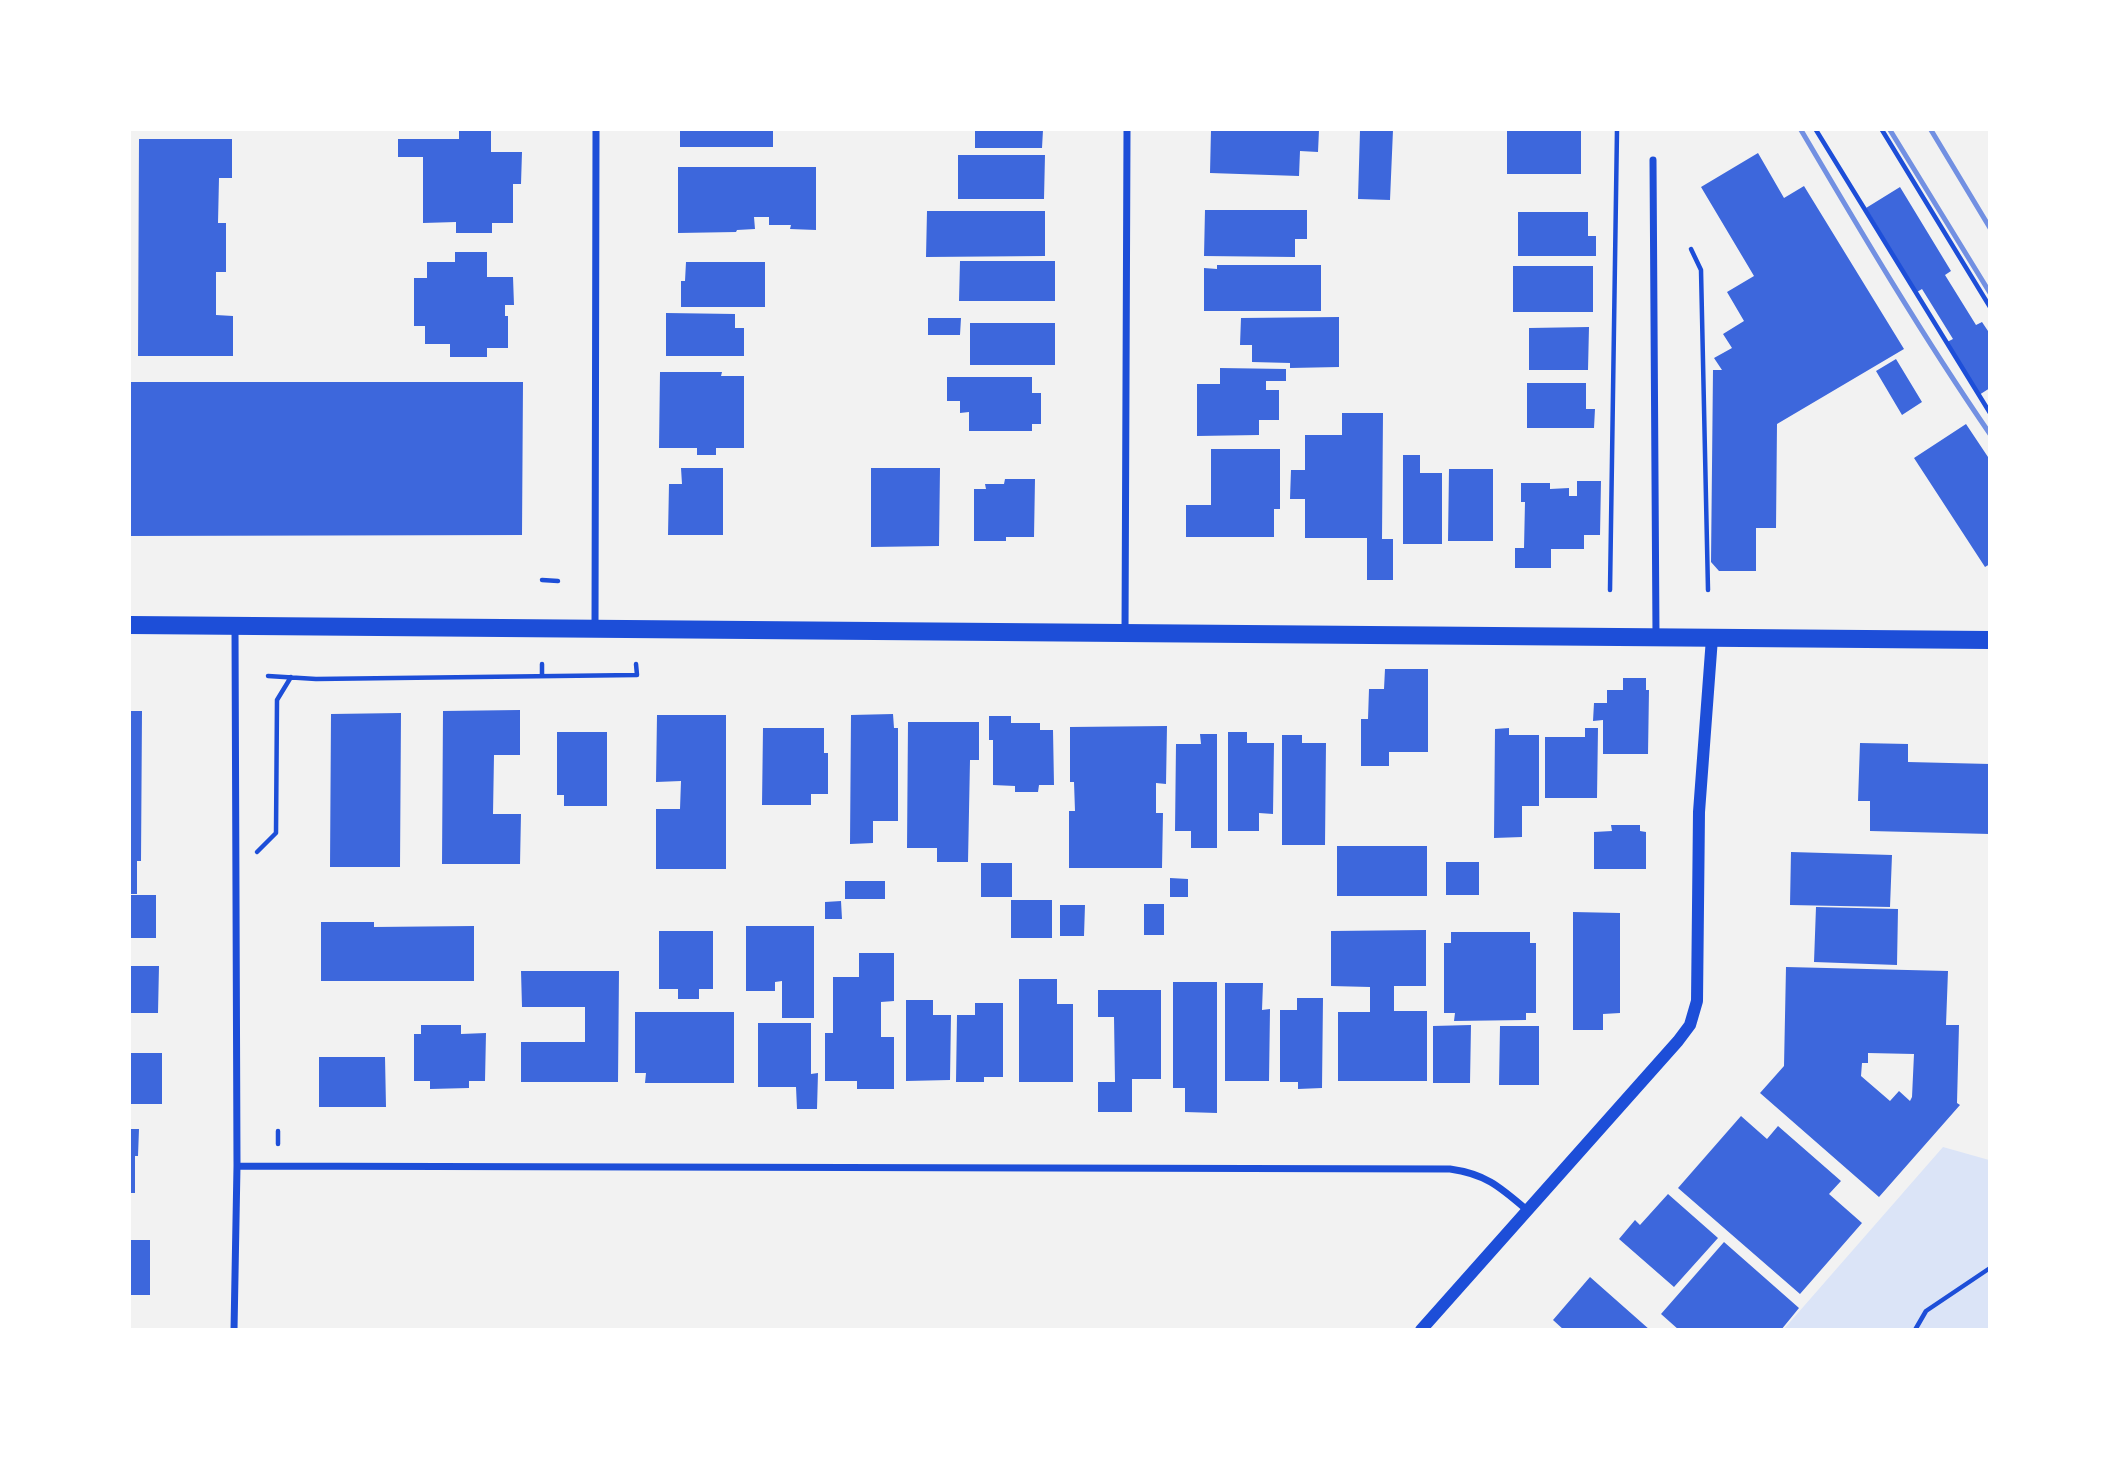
<!DOCTYPE html>
<style>
body{margin:0}
#map{position:relative;width:2119px;height:1459px;overflow:hidden;background:#f2f2f2;font-family:Signika,sans-serif}
canvas{display:block}
.frame{position:absolute;inset:0;border:131px solid #fff;pointer-events:none}
</style>
<div id="map">
<canvas width="2119" height="1459"></canvas>
<div class="frame"></div>
</div>
<script>
const context = document.querySelector('canvas').getContext('2d');
context.lineJoin = 'round';
function fillPath(path, color) {
  context.fillStyle = color;
  context.fill(path, 'evenodd');
}
function strokePath(path, color, width, dash) {
  context.strokeStyle = color;
  context.lineWidth = width;
  context.lineCap = dash ? 'butt' : 'round';
  context.setLineDash(dash || []);
  context.stroke(path);
}
const green = new Path2D(`
 M1943,1147L1989,1160V1329L1783,1330Z`);
const building = new Path2D(`
 M680,130H773V147H680Z
 M975,130H1043L1042,148H975Z
 M1211,130H1319L1318,152L1300,151L1299,176L1210,173Z
 M1360,130H1393L1390,200L1358,199Z
 M1507,130H1581V174H1507Z
 M459,131H491V152H522L521,184H513V223H492V233H456V222L423,223V157H398V139H459Z
 M139,139H232V178H219L218,223H226V272H216V315L233,316V356H138Z
 M1758,153L1784,198L1804,186L1904,349L1777,424L1776,528H1756V571H1719L1711,562L1713,370H1722L1714,358L1732,348L1723,334L1744,321L1727,292L1754,276L1701,187Z
 M958,155H1045L1044,199H958Z
 M678,167H816V230L790,229L791,225H769V217H754L755,229L737,230L736,232L678,233Z
 M1900,187L1951,271L1945,275L1976,325L1982,322L1990,334V388L1979,395L1947,342L1953,339L1922,289L1917,292L1866,208Z
 M1205,210H1307V239H1295V257L1204,256Z
 M927,211H1045V256L926,257Z
 M1518,212H1588V236H1596V256H1518Z
 M455,252H487V277H513L514,305H505V316H508V348H487V357H450V344H425V326H414V278H427V262H455Z
 M960,261H1055V301H959Z
 M686,262H765V307H681V281H685Z
 M1217,265H1321V311H1204V268L1217,269Z
 M1513,266H1593V312H1513Z
 M666,313L735,314V328H744V356H666Z
 M1339,317V367L1290,368V363L1252,362V345H1240L1241,318Z
 M928,318H961L960,335H928Z
 M970,323H1055V365H970Z
 M1589,327L1588,370H1529V328Z
 M1896,359L1922,402L1902,415L1876,371Z
 M1220,368L1286,369V381H1266V390H1279V420H1259V435L1197,436V384H1220Z
 M660,372H722L721,376H744V448H716V455H697V448H659Z
 M947,377H1032V393H1041V424H1032V431H969V412L960,413V401H947Z
 M130,382H523L522,535L130,536Z
 M1527,383H1586V409H1595L1594,428H1527Z
 M1342,413H1383L1382,539H1393V580H1367V538H1305V499H1290L1291,470H1305V435H1342Z
 M1966,424L1990,460V564L1985,567L1914,458Z
 M1211,449H1280V509H1274V537H1186V505H1211Z
 M1403,455H1420V473H1442V544H1403Z
 M681,468H723V535H668L669,484H682Z
 M871,468H940L939,546L871,547Z
 M1449,469H1493V541H1448Z
 M1005,479H1035L1034,537H1006V541H974V489H986L985,484H1004Z
 M1577,481H1601L1600,535H1584V549H1551V568H1515V548H1524L1525,502H1521V483H1550V489L1569,488V496H1577Z
 M1385,669H1428V752H1389V766H1361V719H1368L1369,689H1384Z
 M1623,678H1646V690H1649L1648,754H1603V720L1593,721L1594,703H1607V690H1623Z
 M520,710V755H494L493,814H521L520,864H442L443,711Z
 M130,711H142L141,861H137V894H130Z
 M401,713L400,867H330L331,714Z
 M893,714L894,728H898V821H873V843L850,844L851,715Z
 M657,715H726V869H656V809H680L681,781L656,782Z
 M989,716H1011V723H1040V730H1053L1054,785H1039L1038,792H1015V786L993,785V740H989Z
 M908,722H979V760H970L968,862H937V848H907Z
 M1167,726L1166,784L1156,783V813H1163L1162,868H1069V811H1075L1074,782H1070V727Z
 M763,728H824V753H828V794H811V805H762Z
 M1509,728V735H1539V806H1522V837L1494,838L1495,729Z
 M1585,728H1598L1597,798H1545V737H1585Z
 M557,732H607V806H564V795H557Z
 M1228,732H1247V743H1274L1273,814L1259,813V831H1228Z
 M1200,734H1217V848H1191V831H1175L1176,744H1201Z
 M1282,735H1302V743H1326L1325,845H1282Z
 M1860,743L1908,744V762L1990,764V834L1870,831V801H1858Z
 M1611,825H1640V831L1646,832V869H1594V832L1612,831Z
 M1337,846H1427V896H1337Z
 M1791,852L1892,855L1890,907L1790,905Z
 M1446,862H1479V895H1446Z
 M981,863H1012V897H981Z
 M1170,878L1188,879V897H1170Z
 M845,881H885V899H845Z
 M130,895H156V938H130Z
 M1011,900H1052V938H1011Z
 M841,901L842,919H825V902Z
 M1144,904H1164V935H1144Z
 M1060,905H1085L1084,936H1060Z
 M1816,907L1898,909L1897,965L1814,962Z
 M1573,912L1620,913V1013L1603,1014V1030H1573Z
 M321,922H374V927L474,926V981H321Z
 M746,926H814V1018H782V981L775,982V991H746Z
 M1426,930V986H1394V1011H1427V1081H1338V1012H1370V987L1331,986V931Z
 M659,931H713V989H699V999H678V989H659Z
 M1451,932H1530V943H1536V1013H1526V1020L1454,1021L1455,1013H1444V943H1451Z
 M859,953H894V1001L881,1002V1037H894V1089H857V1081H825V1033H833V977H859Z
 M130,966H159L158,1013H130Z
 M1786,967L1948,971L1946,1025H1959L1957,1103L1960,1105L1879,1197L1760,1093L1784,1066ZM1868,1053L1914,1054L1912,1097L1910,1101L1899,1091L1890,1101L1861,1076L1862,1063H1868Z
 M521,971H619L618,1082H521V1042H585V1007H522Z
 M1019,979H1057V1004H1073V1082H1019Z
 M1173,982H1217V1113L1185,1112V1088H1173Z
 M1225,983H1263L1262,1010L1270,1009L1269,1081H1225Z
 M1098,990H1161V1079H1132V1112H1098V1082H1115L1114,1017H1098Z
 M1297,998H1323L1322,1088L1298,1089V1082H1280V1010H1297Z
 M906,1000H933V1015H951L950,1080L906,1081Z
 M975,1003H1003V1077H984V1082H956L957,1015H975Z
 M635,1012H734V1083H645L646,1073H635Z
 M758,1023H811V1074L818,1073L817,1109H797L796,1087H758Z
 M421,1025H461V1034L486,1033L485,1081H469V1088L430,1089V1081H414V1034H421Z
 M1471,1025L1470,1083H1433V1026Z
 M1500,1026H1539V1085H1499Z
 M130,1053H162V1104H130Z
 M319,1057H385L386,1107H319Z
 M1741,1116L1767,1139L1778,1126L1841,1181L1829,1194L1862,1223L1800,1294L1678,1188Z
 M130,1129H139L138,1156H135V1193H130Z
 M1668,1194L1718,1238L1674,1287L1619,1239L1635,1220L1640,1225Z
 M130,1240H150V1295H130Z
 M1724,1242L1799,1308L1781,1330H1679L1661,1314Z
 M1590,1277L1650,1330H1564L1553,1320Z`);
const path = new Path2D(`
 M1816,130L1990,413
 M1882,130L1990,307
 M1691,249L1701,270L1708,590
 M542,580L558,581
 M1610,590L1617,130
 M542,664V676
 M268,676L316,679L637,675L636,664
 M257,852L276,833L277,700L291,677
 M278,1144V1131
 M1915,1330L1926,1311L1990,1268`);
const minor = new Path2D(`
 M1653,160L1656,635
 M595,628L596,130
 M1125,633L1127,130
 M237,1166L1450,1169C1486,1174 1500,1187 1527,1210
 M234,1330L237,1166L235,627`);
const tertiary = new Path2D(`
 M1421,1330L1678,1041L1690,1025L1697,1001L1699,812L1712,638`);
const primary = new Path2D(`
 M130,625L1990,640`);
const rail = new Path2D(`
 M1801,130C1861,232 1922,335 1990,434
 M1890,130L1990,293
 M1931,130L1990,228`);
fillPath(green, '#dbe4f7');
fillPath(building, '#3d67dc');
strokePath(path, '#1d4ed8', 4.5);
strokePath(minor, '#1d4ed8', 7);
strokePath(tertiary, '#1d4ed8', 12);
strokePath(primary, '#1d4ed8', 18);
strokePath(rail, '#7290e2', 5);
</script>
